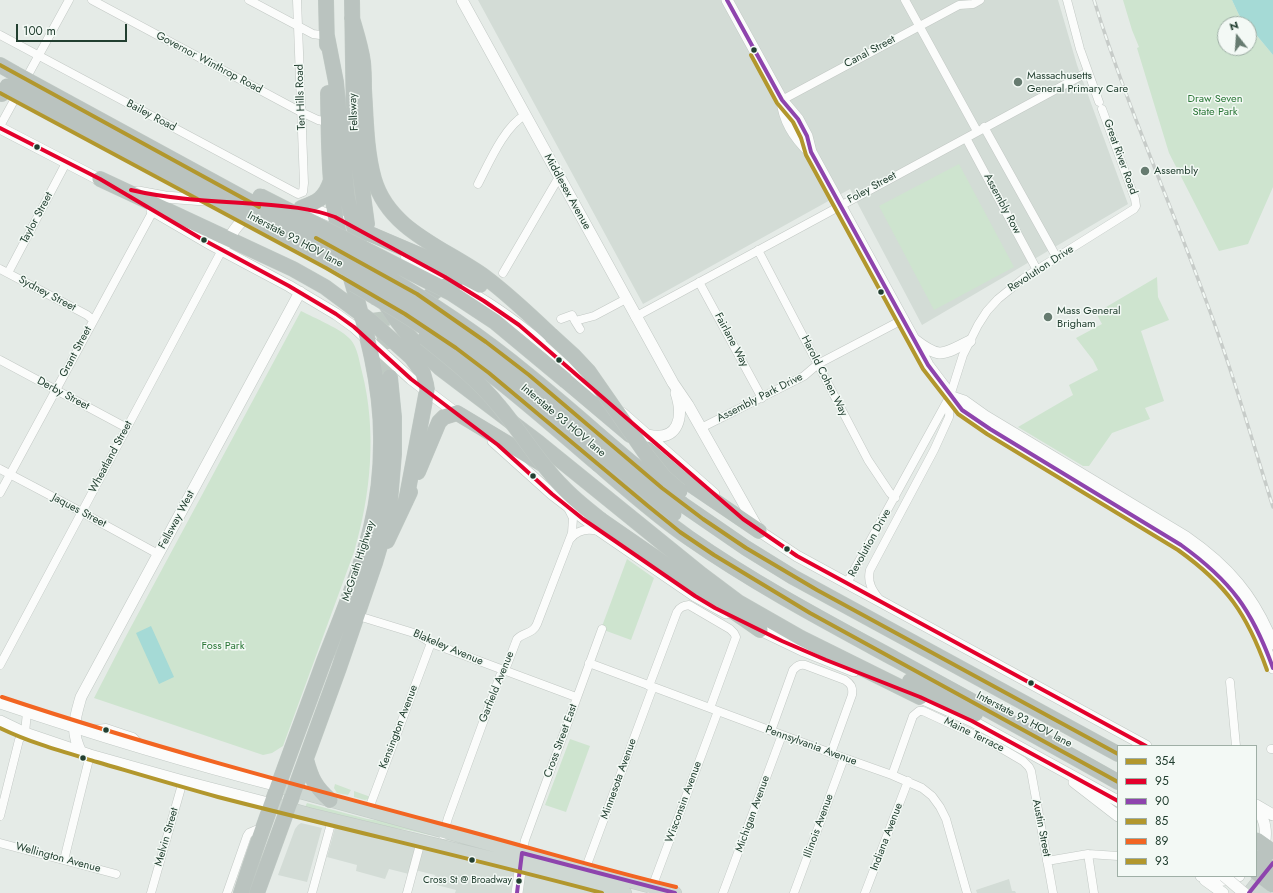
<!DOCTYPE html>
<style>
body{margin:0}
#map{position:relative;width:1273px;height:893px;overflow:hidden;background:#e5ebe7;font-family:Jost,sans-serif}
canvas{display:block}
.legend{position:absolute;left:1117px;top:745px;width:140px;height:132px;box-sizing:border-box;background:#f3f9f5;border:1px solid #9fafa6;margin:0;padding:5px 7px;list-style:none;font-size:12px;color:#223f30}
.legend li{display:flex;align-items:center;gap:8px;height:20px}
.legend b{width:20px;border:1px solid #9fafa6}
.north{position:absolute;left:1217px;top:16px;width:40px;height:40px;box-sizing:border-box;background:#f3f9f5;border:1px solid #9fafa6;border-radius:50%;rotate:343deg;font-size:11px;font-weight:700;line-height:16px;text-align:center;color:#223f30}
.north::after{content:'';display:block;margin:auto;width:14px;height:18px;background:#667b70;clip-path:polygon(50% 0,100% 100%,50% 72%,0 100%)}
.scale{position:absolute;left:16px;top:24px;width:111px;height:18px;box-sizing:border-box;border:2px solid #223f30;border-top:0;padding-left:5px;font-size:12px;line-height:14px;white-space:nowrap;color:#223f30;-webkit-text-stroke:3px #f3f9f5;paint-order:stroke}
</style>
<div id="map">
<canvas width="1273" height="893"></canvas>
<ul class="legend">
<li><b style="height:5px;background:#b2972d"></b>354</li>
<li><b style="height:5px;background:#e4002b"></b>95</li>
<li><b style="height:5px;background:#8e44ad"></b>90</li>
<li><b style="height:5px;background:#b2972d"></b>85</li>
<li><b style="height:5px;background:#f26522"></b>89</li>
<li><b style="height:5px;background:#b2972d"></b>93</li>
</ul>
<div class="north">N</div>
<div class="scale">100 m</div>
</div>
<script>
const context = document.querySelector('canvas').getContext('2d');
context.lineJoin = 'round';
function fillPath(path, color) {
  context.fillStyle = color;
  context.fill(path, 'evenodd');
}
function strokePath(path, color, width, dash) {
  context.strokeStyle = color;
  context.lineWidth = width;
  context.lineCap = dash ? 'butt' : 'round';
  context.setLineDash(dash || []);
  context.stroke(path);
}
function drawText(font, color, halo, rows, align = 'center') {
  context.font = font + ' Jost,sans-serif';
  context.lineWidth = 3;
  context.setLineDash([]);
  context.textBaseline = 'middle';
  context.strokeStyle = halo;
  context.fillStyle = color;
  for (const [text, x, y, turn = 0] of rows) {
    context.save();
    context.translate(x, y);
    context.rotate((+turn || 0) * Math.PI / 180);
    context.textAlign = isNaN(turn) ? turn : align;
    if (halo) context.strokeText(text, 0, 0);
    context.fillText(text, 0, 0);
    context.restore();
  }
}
const built = new Path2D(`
 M478,0H1058L1077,65L1128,204L922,325L850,189L643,304Z
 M301,823L322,828L307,882L278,875L295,829L298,825Z
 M335,828L414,845L416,847L409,874L389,869L385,879L356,871L357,865L327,857Z
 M423,847L504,868L508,867L512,868L514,873L511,893H455L456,890L433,884L435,875L415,870Z
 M529,873L533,876L599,893H523L525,876Z
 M1009,879L1012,891H1015L1016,893H977L976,890Z`);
const green = new Path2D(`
 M1123,0H1232L1239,15L1247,24H1225V48H1249V26L1273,55V187L1248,244L1219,251L1169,153L1137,48L1139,47L1132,30Z
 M959,164L1014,267L934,310L879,206Z
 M1157,277L1158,297L1169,320L1141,331L1164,401L1145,408L1150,419L1112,433L1089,466H1083L1018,427L1073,395L1069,385L1098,370L1093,360L1076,338L1102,324L1096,313Z
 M301,311C314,318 342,329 351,340C358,349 359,361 362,372C377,431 371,494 354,552L283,746L272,753L263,755L94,698L125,638Z
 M627,559L654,578L631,640L601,629Z
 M570,739L590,746L566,812L545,805Z
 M335,784L351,790L348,795L337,793L334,788Z
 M354,791L368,796L369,797L368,799L365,800L354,797Z
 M307,803L367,819L397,823L432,834L430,835L408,830L393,828L305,807Z`);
const water = new Path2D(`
 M1232,0H1273V55L1249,26V24H1247L1239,15Z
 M151,626L174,677L159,684L136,633Z`);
const highwayTunnel = new Path2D(`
 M377,289L390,377`);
const street = new Path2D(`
 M92,0L301,112L318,120L328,122
 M249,0L313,34L327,36
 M905,0L977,131
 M1067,0L1080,49L1099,102
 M0,35L298,194L303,192L304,183L297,0
 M782,100L959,5L973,4L980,0
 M0,126L69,0
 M984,127L1057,258
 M966,138L1037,270
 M478,184C489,163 504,127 525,115
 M758,250L868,460L890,493L895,498
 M0,269L87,315L93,320
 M8,273L66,163
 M503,273L559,177
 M699,282L762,398
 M635,317L1088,72
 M561,319L572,315L575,321L594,316L626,299
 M575,321L580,329
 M0,360L127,428
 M701,428L804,376L818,364L902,320
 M0,469L74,508L158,554
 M0,493L153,211
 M571,538C578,530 587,528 598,531
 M847,583L950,396L963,355L978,325L987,311L998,299L1024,278L1134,209L1136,206L1135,199L1102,109
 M879,599C872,590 867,582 870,570L934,450L949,417L950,399
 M355,615L417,634L431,643L576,697
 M589,663L844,758L892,775L922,788L932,796L940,807L946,819L967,893
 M0,665L222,250
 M1230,682L1236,746
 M649,686L677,612C680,607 683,606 689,605L730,629L734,633L736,637L710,708
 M87,730L106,728L133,737L144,748
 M771,731L793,670C797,666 799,664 805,665L845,680C851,684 853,687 852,695L831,753
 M1271,749H1273
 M892,775L913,716L919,711H923L994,744L1023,761L1029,767L1031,771L1053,893
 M368,811L431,643
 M0,816L19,740L25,733L27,712
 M443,835L448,818L500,676L507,665L517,639C524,632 533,634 537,624L572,533L573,518L568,508
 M0,843L116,874
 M522,853L525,840L602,629
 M1088,854L1094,893
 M64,860L90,755
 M1047,861L1088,854L1118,856
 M585,870L653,687
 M651,890L718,711
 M151,893L183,781
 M227,893L247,836L249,833L263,827
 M312,893L332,820
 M407,893L421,841
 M723,893L782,735
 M794,893L844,758
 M865,893L908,781`);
const secondary = new Path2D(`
 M462,0L673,383L688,405L758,529
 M727,0L782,100L798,119L807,136L811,152L928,365L962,410L990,429L1181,545C1213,567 1240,593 1257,628C1263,641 1268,654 1273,668
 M782,100C784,121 795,138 810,152
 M0,128L106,183
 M138,192L165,197L218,201
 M301,208L319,211L340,220
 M152,210L212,245L289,286L336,314L354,327L411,379L460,416
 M225,245C233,231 240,220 254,212
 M406,256C438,274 471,291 501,312C536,336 567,365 598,392
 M915,340C941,360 943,354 970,341
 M952,397L964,401L985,416L1186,537C1228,566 1254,596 1273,644
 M622,413L714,494
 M648,435C679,442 684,417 676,393
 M493,441L552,494L600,531L695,596L726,613
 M753,527L797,556L1146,746
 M754,627L804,651L854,671
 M914,695L972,721L1118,801
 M0,703C92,734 184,762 278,786
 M0,721L25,733L90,755L183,781L272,804
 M81,752C70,731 75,718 81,697L300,292
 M1074,782L1118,816
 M1256,805L1273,815
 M1256,809C1267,819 1268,839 1261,852
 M1201,876C1214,880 1226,883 1239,876
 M1205,880L1223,893
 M517,893L522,857`);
const primary = new Path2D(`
 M278,786L533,856L675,893
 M272,804L308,814L512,863L625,893
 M1249,893L1268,869
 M1262,893L1273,879`);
const highway = new Path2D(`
 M326,0L327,45
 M352,0L354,125L357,151L367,224
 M352,18C356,32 361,47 363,62C364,71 364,80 364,89C366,119 366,150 374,179C389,231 445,248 485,277C509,295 530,315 551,335
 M327,36L336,82L347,196L354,227L363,255
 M0,65L14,73
 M0,93L2,94
 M328,93C329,145 328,196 342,246
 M100,179L293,269L325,287L372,322L411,357L423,373L426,384L427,390L406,501
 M301,208C317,202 325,199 331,180
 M354,227L436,262L480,285
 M383,300C399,326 418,348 440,368L539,443L702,575L738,602L801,638L920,697
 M420,310C427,296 439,286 455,283
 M566,381L630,435
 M647,449L681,478L759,531
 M599,465C628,490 657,516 689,538C755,584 825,621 895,659C970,700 1044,740 1118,782
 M418,472L439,422L444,417L457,413L542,464
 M682,504L746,548L793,577L1118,754
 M601,520L760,630
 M387,541L410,492
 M910,681L975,714
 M306,759C311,778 315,787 330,800
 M241,893C266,815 296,738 324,661C341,617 360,573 371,527C378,499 381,471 381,443C382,385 366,330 350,275
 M257,893L339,668L375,563L383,536L390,502L394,454V417L390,377`);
const rail = new Path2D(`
 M1094,0C1126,104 1171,204 1208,306C1233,372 1252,440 1273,507`);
const secondaryBridge = new Path2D(`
 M1224,876L1244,893`);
const highwayBridge = new Path2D(`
 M14,73L370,267C426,299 479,334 528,375C580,417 629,463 682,504
 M7,86L339,264L417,309L462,339L506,372L674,514
 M260,196L451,293L495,322L566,381
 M353,284C396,309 439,335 479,365C520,396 559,431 599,465
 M551,335L574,356L589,372L648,457L664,477L680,491
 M425,338C451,359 478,380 499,406C521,432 538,462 562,486C574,499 587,509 601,520
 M1256,840L1273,852
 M1256,858L1273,870
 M1256,872L1273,885`);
const bus1 = new Path2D(`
 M0,65L259,207
 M0,93L326,268L405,314L456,348L489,373L648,506L680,532L714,555L810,613L1118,782
 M316,238L417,294L486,342L529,375L662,488L703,519L746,548L817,590L1118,754`);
const bus2 = new Path2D(`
 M0,128L100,179L200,238L289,286L336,314L354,327L411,379L498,445L552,494L583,519L695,596L715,608L782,641L826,660L920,697L972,721L1118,801
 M131,190C173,200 217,201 259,204C285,206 311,208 335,217L445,277L484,301L519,325L743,519L797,556L1146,746`);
const bus3 = new Path2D(`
 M727,0L782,100L798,119L807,136L811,152L928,365L962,410L990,429L1181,545C1231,581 1252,610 1273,668
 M517,893L522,853L675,893
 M1249,893L1273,863`);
const bus4 = new Path2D(`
 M751,55L777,103L793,122L801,138L806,155L923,369L958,414L987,434L1178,550C1227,585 1247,614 1267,670`);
const bus5 = new Path2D(`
 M2,697C146,745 292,784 438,823C518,844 597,868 676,887`);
const bus6 = new Path2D(`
 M0,728C31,743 64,752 97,762C138,774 178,786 218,797C346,830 474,859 602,893`);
const markers = [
 [754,50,3.5,"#223f30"],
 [1018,82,5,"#667b70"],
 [37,147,3.5,"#223f30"],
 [1145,171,5,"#667b70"],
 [204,240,3.5,"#223f30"],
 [881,292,3.5,"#223f30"],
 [1048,317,5,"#667b70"],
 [559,360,3.5,"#223f30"],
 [533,476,3.5,"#223f30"],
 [787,549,3.5,"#223f30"],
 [1031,683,3.5,"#223f30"],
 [106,730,3.5,"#223f30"],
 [83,758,3.5,"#223f30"],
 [472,860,3.5,"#223f30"],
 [519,881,3.5,"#223f30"]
];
const busNames = [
 ["Cross St @ Broadway",512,881]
];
const streetNames = [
 ["Canal Street",870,52,-28],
 ["Governor Winthrop Road",209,63,28],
 ["Ten Hills Road",301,97,-92],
 ["Fellsway",354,112,-93],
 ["Bailey Road",151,116,28],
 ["Great River Road",1120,157,70],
 ["Foley Street",872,188,-29],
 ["Middlesex Avenue",567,192,61],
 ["Assembly Row",1002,204,62],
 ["Taylor Street",37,218,-62],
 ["Interstate 93 HOV lane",295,240,28],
 ["Revolution Drive",1041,269,-33],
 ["Sydney Street",47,294,28],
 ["Fairlane Way",731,340,62],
 ["Grant Street",76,352,-62],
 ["Harold Cohen Way",824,376,63],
 ["Derby Street",63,394,28],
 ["Assembly Park Drive",760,398,-27],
 ["Interstate 93 HOV lane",563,421,40],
 ["Wheatland Street",111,457,-62],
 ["Jaques Street",79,511,28],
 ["Fellsway West",177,520,-62],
 ["Revolution Drive",870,543,-61],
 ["McGrath Highway",359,561,-72],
 ["Blakeley Avenue",448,648,23],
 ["Garfield Avenue",497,687,-68],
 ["Interstate 93 HOV lane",1024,720,28],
 ["Kensington Avenue",399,727,-69],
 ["Maine Terrace",974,735,26],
 ["Cross Street East",561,741,-70],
 ["Pennsylvania Avenue",811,746,20],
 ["Minnesota Avenue",619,779,-70],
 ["Wisconsin Avenue",684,802,-70],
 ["Michigan Avenue",753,814,-70],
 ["Illinois Avenue",819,826,-70],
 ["Austin Street",1041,828,79],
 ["Melvin Street",167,837,-74],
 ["Indiana Avenue",887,837,-69],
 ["Wellington Avenue",58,858,15]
];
const poiNames = [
 ["Massachusetts",1027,76],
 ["General Primary Care",1027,89],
 ["Assembly",1154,171],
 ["Mass General",1057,311],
 ["Brigham",1057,324]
];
const parkNames = [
 ["Draw Seven",1215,99],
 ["State Park",1215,112],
 ["Foss Park",223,646]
];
fillPath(built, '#d3dcd6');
fillPath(green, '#cee4cf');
fillPath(water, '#a5dad6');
strokePath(highwayTunnel, '#bec9c2', 15, [15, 8]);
strokePath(street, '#c2c8c4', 9);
strokePath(secondary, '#c1c8c4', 12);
strokePath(primary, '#c1cac5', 14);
strokePath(highway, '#c1cac5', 16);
strokePath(street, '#fbfcfb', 8);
strokePath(secondary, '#fbfcfb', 11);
strokePath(primary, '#ced7d2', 13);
strokePath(highway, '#bac3bf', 15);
strokePath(rail, '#c7ccc9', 3.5);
strokePath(rail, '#f3f9f5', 2, [6]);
strokePath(secondaryBridge, '#c1c8c4', 12, []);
strokePath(highwayBridge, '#c1cac5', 16, []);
strokePath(secondaryBridge, '#fbfcfb', 11);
strokePath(highwayBridge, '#bac3bf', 15);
strokePath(bus1, '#b2972d', 4);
strokePath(bus2, '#e4002b', 4);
strokePath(bus3, '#8e44ad', 4);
strokePath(bus4, '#b2972d', 4);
strokePath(bus5, '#f26522', 4);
strokePath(bus6, '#b2972d', 4);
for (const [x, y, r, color] of markers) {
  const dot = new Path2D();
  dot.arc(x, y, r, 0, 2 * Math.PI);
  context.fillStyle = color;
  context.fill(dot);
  strokePath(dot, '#f3f9f5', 1.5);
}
drawText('10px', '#223f30', '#f3f9f5', busNames, 'right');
drawText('11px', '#223f30', '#f3f9f5', streetNames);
drawText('11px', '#223f30', '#f3f9f5', poiNames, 'left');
drawText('11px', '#2b7737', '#f3f9f5', parkNames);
</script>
